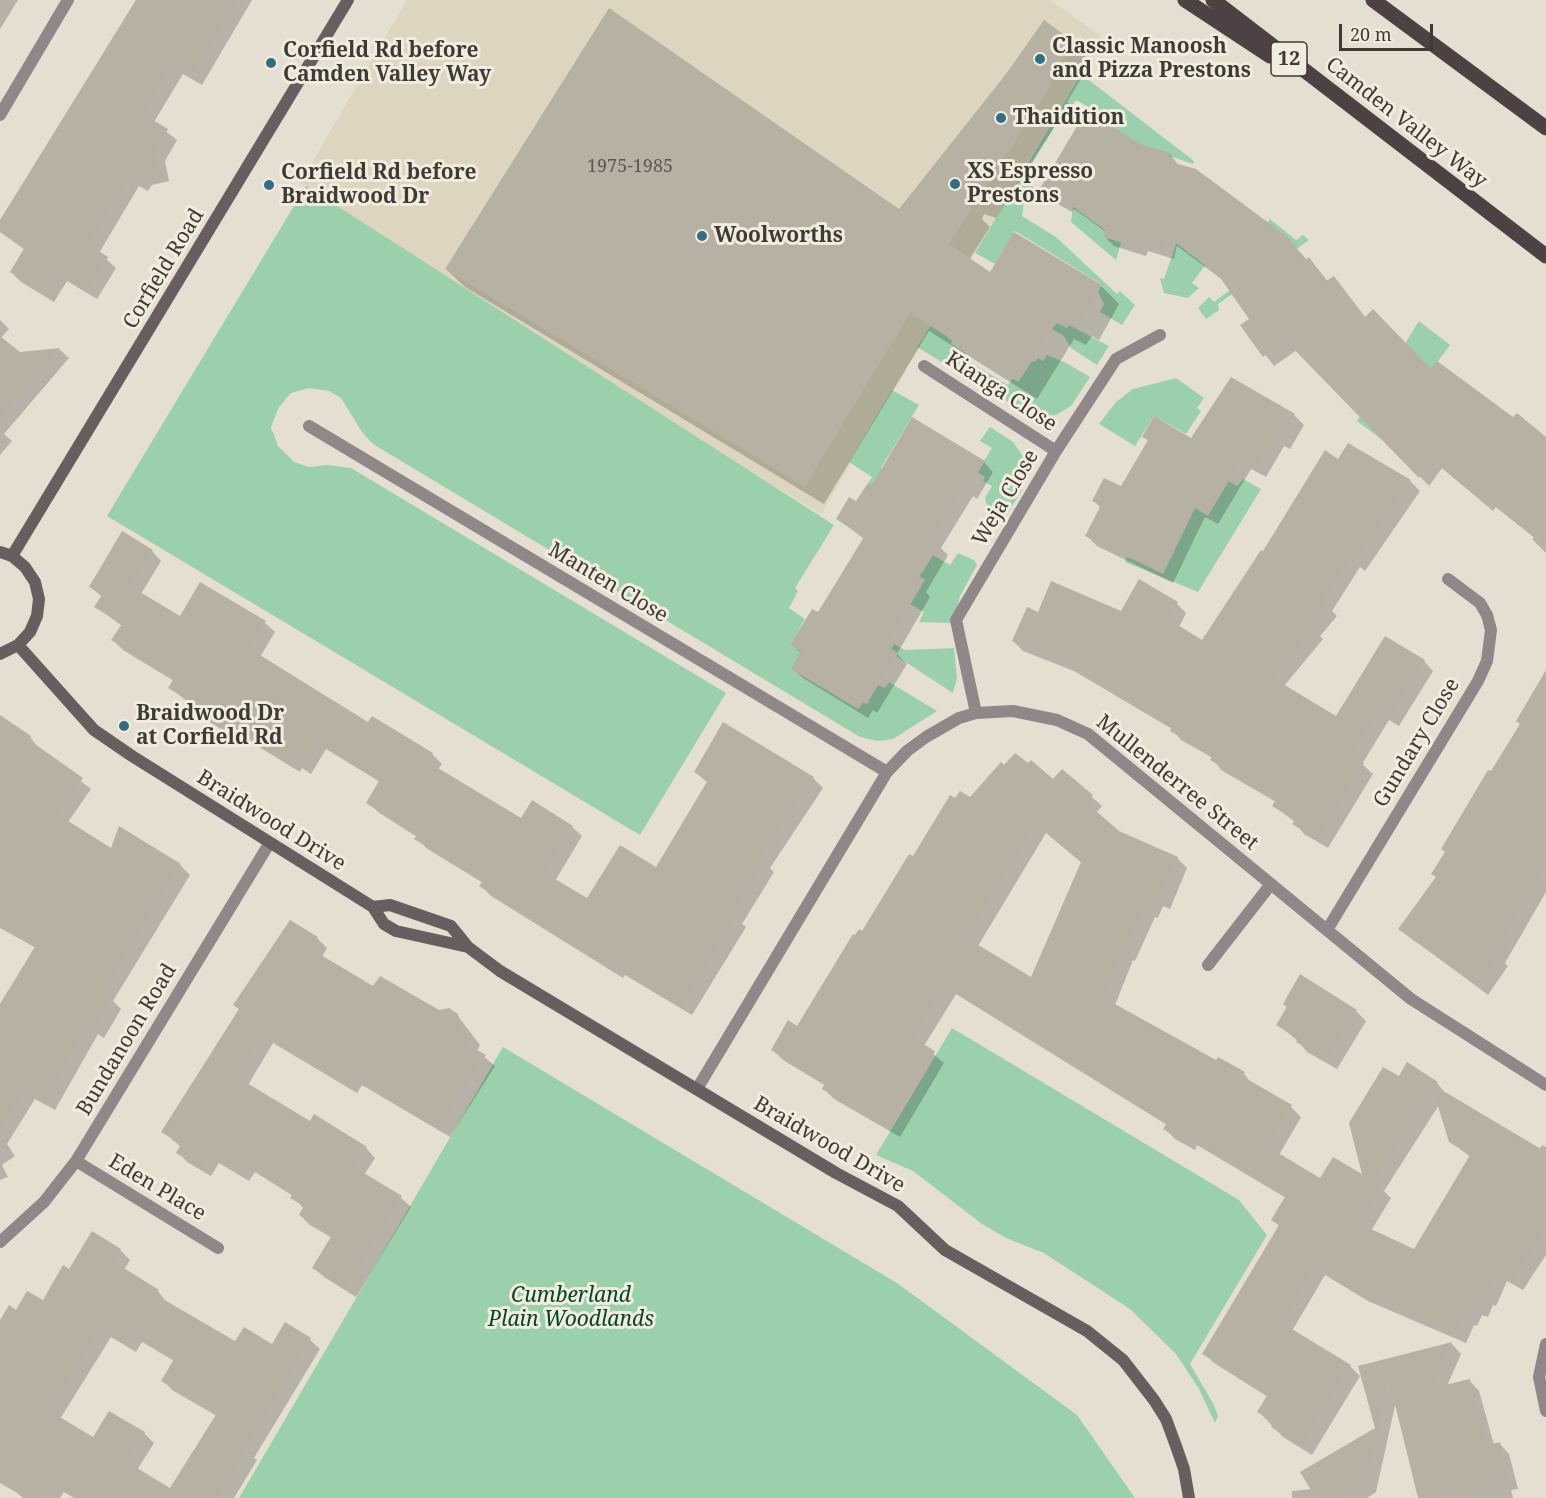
<!DOCTYPE html>
<style>
body{margin:0}
#map{position:relative;width:1546px;height:1498px;overflow:hidden;background:#e5dfd1;font-family:"Noto Serif",serif}
canvas{display:block}
.scale{position:absolute;left:1339px;top:24px;width:94px;height:27px;box-sizing:border-box;border:3px solid #3d3b35;border-top:0;padding-left:8px;font-size:18px;line-height:21px;white-space:nowrap;color:#3d3b35;-webkit-text-stroke:4px #f2ecde;paint-order:stroke}
</style>
<div id="map">
<canvas width="1546" height="1498"></canvas>
<div class="scale">20 m</div>
</div>
<script>
const ctx = document.querySelector('canvas').getContext('2d');
ctx.lineJoin = 'round';
function fill(path, color) { ctx.fillStyle = color; ctx.fill(path, 'evenodd'); }
const toPath = rows => new Path2D(rows.map(r => 'M' + r).join(''));
function stroke(path, color, width, dash) { ctx.strokeStyle = color; ctx.lineWidth = width; ctx.lineCap = dash ? 'butt' : 'round'; ctx.setLineDash(dash || []); ctx.stroke(path); }
function label(font, color, halo, rows, align = 'center') {
  ctx.font = font + ' "Noto Serif",serif'; ctx.lineWidth = 6; ctx.setLineDash([]); ctx.textBaseline = 'middle'; ctx.strokeStyle = halo; ctx.fillStyle = color; for (const [text, x, y, turn = 0] of rows) {
    ctx.save(); ctx.translate(x, y); ctx.rotate((+turn || 0) * Math.PI / 180); ctx.textAlign = isNaN(turn) ? turn : align; if (halo) ctx.strokeText(text, 0, 0); ctx.fillText(text, 0, 0); ctx.restore();
  }
}
const built = toPath([
 [407,0,1050,0,1102,37,821,514,732,460,300,183]
]);
const green = toPath([
 [1081,74,1194,161,1193,164,1169,156,1170,153,1130,141,1104,237,1121,242,1116,260,1071,222,1073,206,1075,207,1100,114,1076,100,1062,123,1058,121,1025,175,1023,181,1038,190,1036,193,1040,195,1034,201,1024,202,1022,216,1056,237,1117,294,1120,291,1135,305,1122,325,1100,312,1104,304,1098,292,1101,284,1015,231,997,260,999,266,975,253],
 [306,186,834,525,795,588,798,591,789,608,805,619,790,645,802,651,858,709,863,702,867,704,878,685,885,688,889,682,937,711,893,739,877,741,860,737,373,444,362,432,341,398,329,391,309,388,291,393,279,407,271,427,278,446,294,462,309,467,327,465,351,468,726,693,640,835,107,516],
 [1270,219,1296,240,1303,235,1309,240,1218,304,1219,310,1206,319,1198,308,1209,297,1214,302,1246,278,1253,244],
 [1177,241,1188,250,1187,252,1206,264,1192,283,1199,288,1188,298,1164,293,1160,278,1164,279],
 [958,283,981,284,948,338,952,341,951,344,966,353,963,358,1008,385,1013,378,1018,382,1032,361,1035,362,1038,358,1043,361,1047,355,1064,362,1090,377,1071,406,1056,415,1037,417,1025,412,917,347],
 [1419,321,1450,345,1412,396,1404,456,1357,421],
 [1057,323,1069,325,1109,346,1097,365,1071,348,1064,336,1052,329],
 [1176,378,1204,398,1197,408,1201,411,1186,434,1154,416,1135,446,1099,424,1116,402,1133,389],
 [892,390,919,405,881,468,905,485,890,497,868,483,872,477,849,462],
 [990,427,1013,442,1023,456,1025,477,1021,492,1006,516,987,505,985,498,992,486,983,481,985,477,977,472,992,448,980,441],
 [1243,479,1261,489,1198,592,1125,562,1127,557,1132,559,1137,548,1168,563,1189,520,1186,503,1208,515,1228,481,1237,486],
 [958,553,974,560,977,565,960,596,954,623,919,622,924,612,910,604,925,580,911,571,913,567,922,573,933,555,950,565],
 [894,644,905,650,954,648,957,678,953,693,896,656,897,653,891,649],
 [952,1028,1239,1200,1267,1235,1190,1364,1214,1405,1218,1416,1215,1423,1199,1389,1176,1354,1130,1309,1044,1253,1006,1238,982,1224,913,1171,876,1155],
 [503,1047,897,1283,1077,1415,1135,1498,239,1498]
]);
const shadow = toPath([
 [0,0,18,0,0,29],
 [136,0,252,0,202,85,183,74,154,122,177,140,165,161,169,181,152,185,148,191,139,186,99,253,116,268,97,299,67,281,54,302,21,282,11,272,25,250,0,232,0,223],
 [1073,43,1091,62,1067,102,1069,104,996,218,984,214,982,219,990,227,969,260,990,274,1101,286,1119,304,1099,340,1092,336,1086,345,1074,339,1037,399,929,331,824,504,465,287,446,269,900,212],
 [1140,145,1170,154,1179,166,1288,239,1307,260,1309,259,1318,269,1328,282,1334,278,1343,288,1366,318,1432,371,1546,439,1546,553,1532,539,1534,537,1496,507,1493,511,1442,468,1429,486,1297,350,1274,366,1242,325,1251,319,1224,281,1177,246,1174,259,1148,251,1146,256,1114,246,1105,237,1106,232,1074,209,1072,212,1051,200,1041,190],
 [0,320,9,329,1,338,19,354,59,349,69,358,4,434,12,441,0,455],
 [1294,415,1304,425,1290,449,1284,446,1266,477,1251,469,1218,524,1205,517,1173,583,1097,546,1087,536,1101,508,1094,501,1121,488,1149,442,1144,436,1192,440],
 [1339,461,1410,481,1420,491,1365,571,1360,567,1332,611,1337,616,1320,636,1323,639,1284,686,1336,718,1424,661,1433,671,1399,726,1389,720,1362,764,1373,774,1328,848,1304,834,1295,822,1274,806,1276,802,1221,770,1213,758,1181,740,1172,729,1074,671,1023,651,1013,641,1039,614,1121,613,1177,604,1186,613,1179,627,1203,642,1263,554],
 [984,462,993,472,977,499,973,496,941,548,948,555,926,592,930,597,897,654,907,664,877,713,873,710,868,718,803,678,793,669,802,654,792,644,818,614,864,539,838,519,872,487],
 [152,551,161,561,141,594,180,618,201,584,265,623,275,632,260,657,368,724,432,754,442,764,438,770,522,820,572,827,582,836,555,881,587,900,656,869,708,783,695,772,813,778,823,788,770,868,774,872,742,924,746,927,692,1015,625,975,623,978,491,896,481,886,483,883,426,848,417,837,378,812,368,802,380,782,326,749,311,774,302,768,300,772,231,730,229,734,200,716,192,705,170,688,174,681,123,650,113,640,122,626,96,607,102,597,90,586],
 [1546,703,1546,892,1505,963,1508,966,1488,995,1400,929,1438,878,1491,773],
 [0,717,30,737,39,749,91,789,68,822,111,851,180,865,190,875,113,1001,121,1009,104,1038,98,1034,55,1110,35,1099,7,1144,15,1156,2,1165,8,1177,0,1180,0,1006,36,948,0,928],
 [1062,771,1102,806,1096,813,1118,832,1177,858,1187,868,1170,909,1163,906,1158,918,1155,917,1135,961,1133,960,1115,1005,1217,1062,1244,1074,1253,1085,1291,1107,1301,1117,1279,1155,1321,1180,1364,1178,1399,1078,1437,1083,1446,1094,1539,1150,1542,1145,1546,1147,1546,1255,1523,1290,1507,1281,1496,1306,1493,1305,1488,1317,1482,1315,1477,1326,1474,1325,1466,1343,1368,1301,1325,1275,1292,1331,1350,1366,1360,1376,1312,1455,1283,1437,1259,1412,1268,1397,1214,1363,1204,1353,1280,1227,1273,1220,1286,1198,1197,1145,1195,1150,1175,1139,1165,1129,1167,1125,956,994,924,1046,944,1063,900,1137,834,1099,824,1089,826,1086,783,1060,773,1050,798,1028,955,800,1053,781],
 [1046,833,1082,863,1032,979,978,946],
 [1439,1105,1451,1141,1470,1157,1415,1251,1371,1231,1391,1198,1384,1191],
 [290,922,318,939,327,948,322,957,374,988,438,1012,457,1015,480,1045,477,1051,495,1066,450,1137,362,1085,357,1093,273,1043,248,1085,311,1123,366,1148,375,1158,364,1175,401,1198,411,1207,356,1297,324,1277,314,1268,332,1238,310,1225,300,1215,304,1209,293,1196,255,1172,249,1181,219,1163,211,1176,187,1162,178,1152,181,1147,163,1132,240,1010,235,1005],
 [1301,976,1356,1011,1366,1021,1337,1069,1307,1052,1298,1041,1278,1025],
 [93,1233,121,1251,130,1260,124,1270,158,1291,167,1303,236,1343,272,1346,310,1340,320,1349,254,1458,257,1460,234,1498,74,1498,64,1492,60,1498,23,1498,0,1477,0,1322,17,1312,43,1302,69,1271],
 [111,1337,136,1352,142,1342,174,1361,163,1380,172,1390,217,1416,170,1490,137,1470,154,1443,144,1433,94,1439,60,1419],
 [1452,1344,1461,1354,1447,1386,1470,1381,1479,1391,1494,1445,1500,1444,1509,1454,1518,1489,1511,1490,1513,1498,1420,1498,1396,1401,1376,1492,1367,1498,1292,1498,1292,1491,1312,1489,1376,1429,1360,1367]
]);
const building = toPath([
 [136,0,239,0,192,77,173,65,143,114,168,129,156,150,160,172,142,176,138,183,129,178,89,245,108,257,87,291,57,272,44,294,10,272,25,247,0,232,0,220],
 [609,8,899,209,1006,74,1044,20,1074,42,1049,83,1052,84,977,200,966,197,963,202,972,208,949,244,990,272,1014,232,1102,285,1080,323,1073,319,1067,328,1055,322,1018,382,910,313,805,487,445,269],
 [1086,111,1141,144,1171,153,1167,161,1196,169,1289,238,1305,260,1309,257,1326,281,1334,276,1364,318,1373,309,1431,369,1437,361,1513,417,1517,413,1546,437,1546,547,1486,499,1483,502,1431,459,1419,478,1286,341,1263,357,1240,325,1249,319,1219,276,1168,237,1164,250,1138,243,1137,247,1103,237,1105,230,1064,200,1062,204,1039,190],
 [0,336,20,352,60,348,0,418],
 [1231,377,1295,414,1280,440,1274,437,1256,469,1241,460,1208,516,1195,508,1163,574,1085,536,1101,505,1092,501,1104,478,1121,486,1148,440,1142,437,1154,416,1191,438],
 [912,417,985,461,967,490,963,488,932,539,939,544,916,582,921,586,886,646,898,653,866,704,863,702,858,709,791,669,801,651,790,645,812,609,818,612,864,537,836,519,849,497,856,501,868,483,872,485],
 [1348,443,1411,480,1355,562,1350,559,1323,601,1328,605,1311,625,1315,628,1273,678,1336,716,1385,636,1425,660,1389,718,1379,712,1351,756,1364,763,1318,840,1292,824,1295,820,1272,806,1276,800,1210,760,1212,756,1170,731,1172,727,1063,661,1012,641,1027,607,1038,612,1051,581,1121,611,1139,579,1178,602,1168,619,1202,640,1261,550,1263,551,1325,450,1338,459],
 [122,531,153,550,130,586,180,616,200,582,266,621,250,649,368,722,372,716,433,753,428,762,521,818,532,800,573,826,545,873,587,898,620,845,656,867,708,780,694,772,723,722,814,777,760,858,765,861,733,914,737,916,682,1007,615,966,613,969,479,886,483,881,414,839,417,835,366,803,380,779,316,741,301,765,292,759,289,763,221,721,219,725,189,707,192,702,168,688,174,678,111,640,122,624,94,607,102,595,89,587],
 [1546,670,1546,865,1496,953,1500,956,1477,986,1398,929,1436,877,1431,874,1445,852,1441,849,1488,770,1491,771,1520,724,1516,721],
 [0,715,31,736,29,740,83,778,57,814,111,848,119,826,181,864,103,993,112,999,94,1029,88,1026,45,1102,25,1090,0,1131,0,1004,36,945,0,925],
 [1015,753,1028,763,1031,760,1053,779,1062,769,1093,795,1087,803,1119,831,1178,857,1159,900,1153,897,1148,909,1145,908,1125,952,1123,951,1104,998,1216,1060,1218,1057,1245,1072,1242,1076,1292,1105,1268,1147,1320,1178,1333,1157,1362,1174,1349,1123,1383,1067,1399,1076,1407,1062,1438,1082,1435,1086,1546,1152,1546,1230,1512,1281,1497,1272,1486,1297,1483,1296,1477,1309,1472,1306,1467,1317,1463,1316,1456,1334,1356,1291,1315,1266,1282,1323,1351,1365,1301,1446,1271,1427,1274,1422,1257,1412,1268,1394,1202,1354,1279,1225,1271,1220,1286,1195,1187,1136,1184,1141,1163,1129,1167,1123,945,985,913,1038,935,1051,890,1128,822,1089,825,1083,771,1050,788,1020,797,1026,853,934,855,935,859,929,862,931,909,854,913,856,950,795,955,798,960,791,970,797,1001,762,1004,765],
 [1036,824,1081,862,1031,977,967,938],
 [1433,1090,1449,1142,1470,1155,1414,1249,1360,1224,1382,1187,1374,1182],
 [290,920,318,937,311,949,373,986,380,976,439,1010,449,1008,458,1014,462,1029,471,1034,466,1044,486,1055,439,1128,352,1076,347,1085,263,1034,237,1077,310,1121,314,1114,367,1147,354,1167,402,1196,346,1289,312,1268,332,1235,299,1215,304,1206,290,1198,293,1194,244,1163,239,1173,209,1155,201,1168,176,1153,181,1144,161,1132,239,1009,233,1005],
 [1300,974,1357,1010,1327,1060,1296,1042,1298,1038,1276,1025,1287,1007,1283,1004],
 [92,1231,121,1249,114,1262,159,1290,156,1295,235,1341,244,1327,272,1344,285,1322,311,1338,218,1498,78,1498,53,1483,44,1498,26,1498,0,1483,0,1320,9,1305,16,1310,27,1291,43,1300,63,1265,69,1269],
 [101,1328,126,1343,132,1334,174,1359,161,1381,217,1413,170,1488,127,1462,145,1432,109,1411,93,1437,50,1411],
 [1452,1342,1432,1388,1470,1379,1488,1445,1500,1442,1509,1479,1439,1498,1418,1498,1389,1380,1367,1483,1342,1498,1316,1498,1300,1472,1375,1428,1358,1366]
]);
const street = toPath([
 [0,115,68,0],
 [924,366,1056,451],
 [309,426,887,772],
 [976,713,956,620,1056,451,1116,359,1160,335],
 [1327,930,1478,681,1487,661,1491,630,1487,615,1480,603,1448,579],
 [1208,965,1271,884],
 [697,1089,887,772,907,751,926,737,959,718,976,713,1013,711,1057,720,1088,734,1411,999,1546,1085],
 [76,1161,218,1248],
 [0,1242,44,1202,76,1161,269,844],
 [1546,1344,1539,1377,1546,1411]
]);
const secondary = toPath([
 [0,552,12,556,25,567,35,582,39,599,37,616,30,632,18,645,0,654],
 [12,556,348,0],
 [18,645,94,730,132,756,373,907,384,924,396,931,468,947],
 [373,907,390,905,451,926,468,947,500,971,836,1173,898,1206,945,1250,1087,1331,1123,1360,1154,1400,1166,1419,1176,1446,1184,1469,1189,1498]
]);
const primary = toPath([
 [1185,0,1270,56],
 [1213,0,1546,256],
 [1373,0,1546,128]
]);
const markers = [
 [1040,59,6,"#316d84"],
 [271,63,6,"#316d84"],
 [1001,118,6,"#316d84"],
 [955,184,6,"#316d84"],
 [269,185,6,"#316d84"],
 [702,236,6,"#316d84"],
 [124,726,6,"#316d84"]
];
const numberNames = [
 ["1975-1985",630,167]
];
const shields = [
 [1289,59,36]
];
const shieldNames = [
 ["12",1289,59]
];
const poiNames = [
 ["Classic Manoosh",1052,47],
 ["and Pizza Prestons",1052,71],
 ["Corfield Rd before",283,51],
 ["Camden Valley Way",283,75],
 ["Thaidition",1013,118],
 ["XS Espresso",967,172],
 ["Prestons",967,196],
 ["Corfield Rd before",281,173],
 ["Braidwood Dr",281,197],
 ["Woolworths",714,236],
 ["Braidwood Dr",136,714],
 ["at Corfield Rd",136,738]
];
const streetNames = [
 ["Camden Valley Way",1406,123,38],
 ["Corfield Road",164,269,-59],
 ["Kianga Close",1001,392,33],
 ["Weja Close",1006,498,-59],
 ["Manten Close",608,583,31],
 ["Gundary Close",1417,743,-59],
 ["Mullenderree Street",1177,783,39],
 ["Braidwood Drive",271,821,32],
 ["Bundanoon Road",127,1040,-59],
 ["Braidwood Drive",829,1145,30],
 ["Eden Place",157,1188,31]
];
const parkNames = [
 ["Cumberland",571,1296],
 ["Plain Woodlands",571,1320]
];
fill(built, '#ddd5c0');
fill(green, '#9bd0ad');
fill(shadow, '#0003');
fill(building, '#b7b1a4');
stroke(street, '#8f8788', 12);
stroke(secondary, '#685e5f', 12);
stroke(primary, '#4d4143', 15);
for (const [x, y, r, color] of markers) { const dot = new Path2D(); dot.arc(x, y, r, 0, 2 * Math.PI); ctx.fillStyle = color; ctx.fill(dot); stroke(dot, '#f2ecde', 2); }
label('18px', '#5c5851', null, numberNames);
for (const [x, y, w] of shields) { const box = new Path2D(); box.roundRect(x - w / 2, y - 17, w, 34, 4.5); ctx.fillStyle = '#f2ecde'; ctx.fill(box); stroke(box, '#3d3b35', 1.5); }
label('bold 20px', '#3d3b35', null, shieldNames);
label('bold 21px', '#3d3b35', '#f2ecde', poiNames, 'left');
label('21px', '#3d3b35', '#f2ecde', streetNames);
label('italic 21px', '#024726', '#f2ecde', parkNames);
</script>
